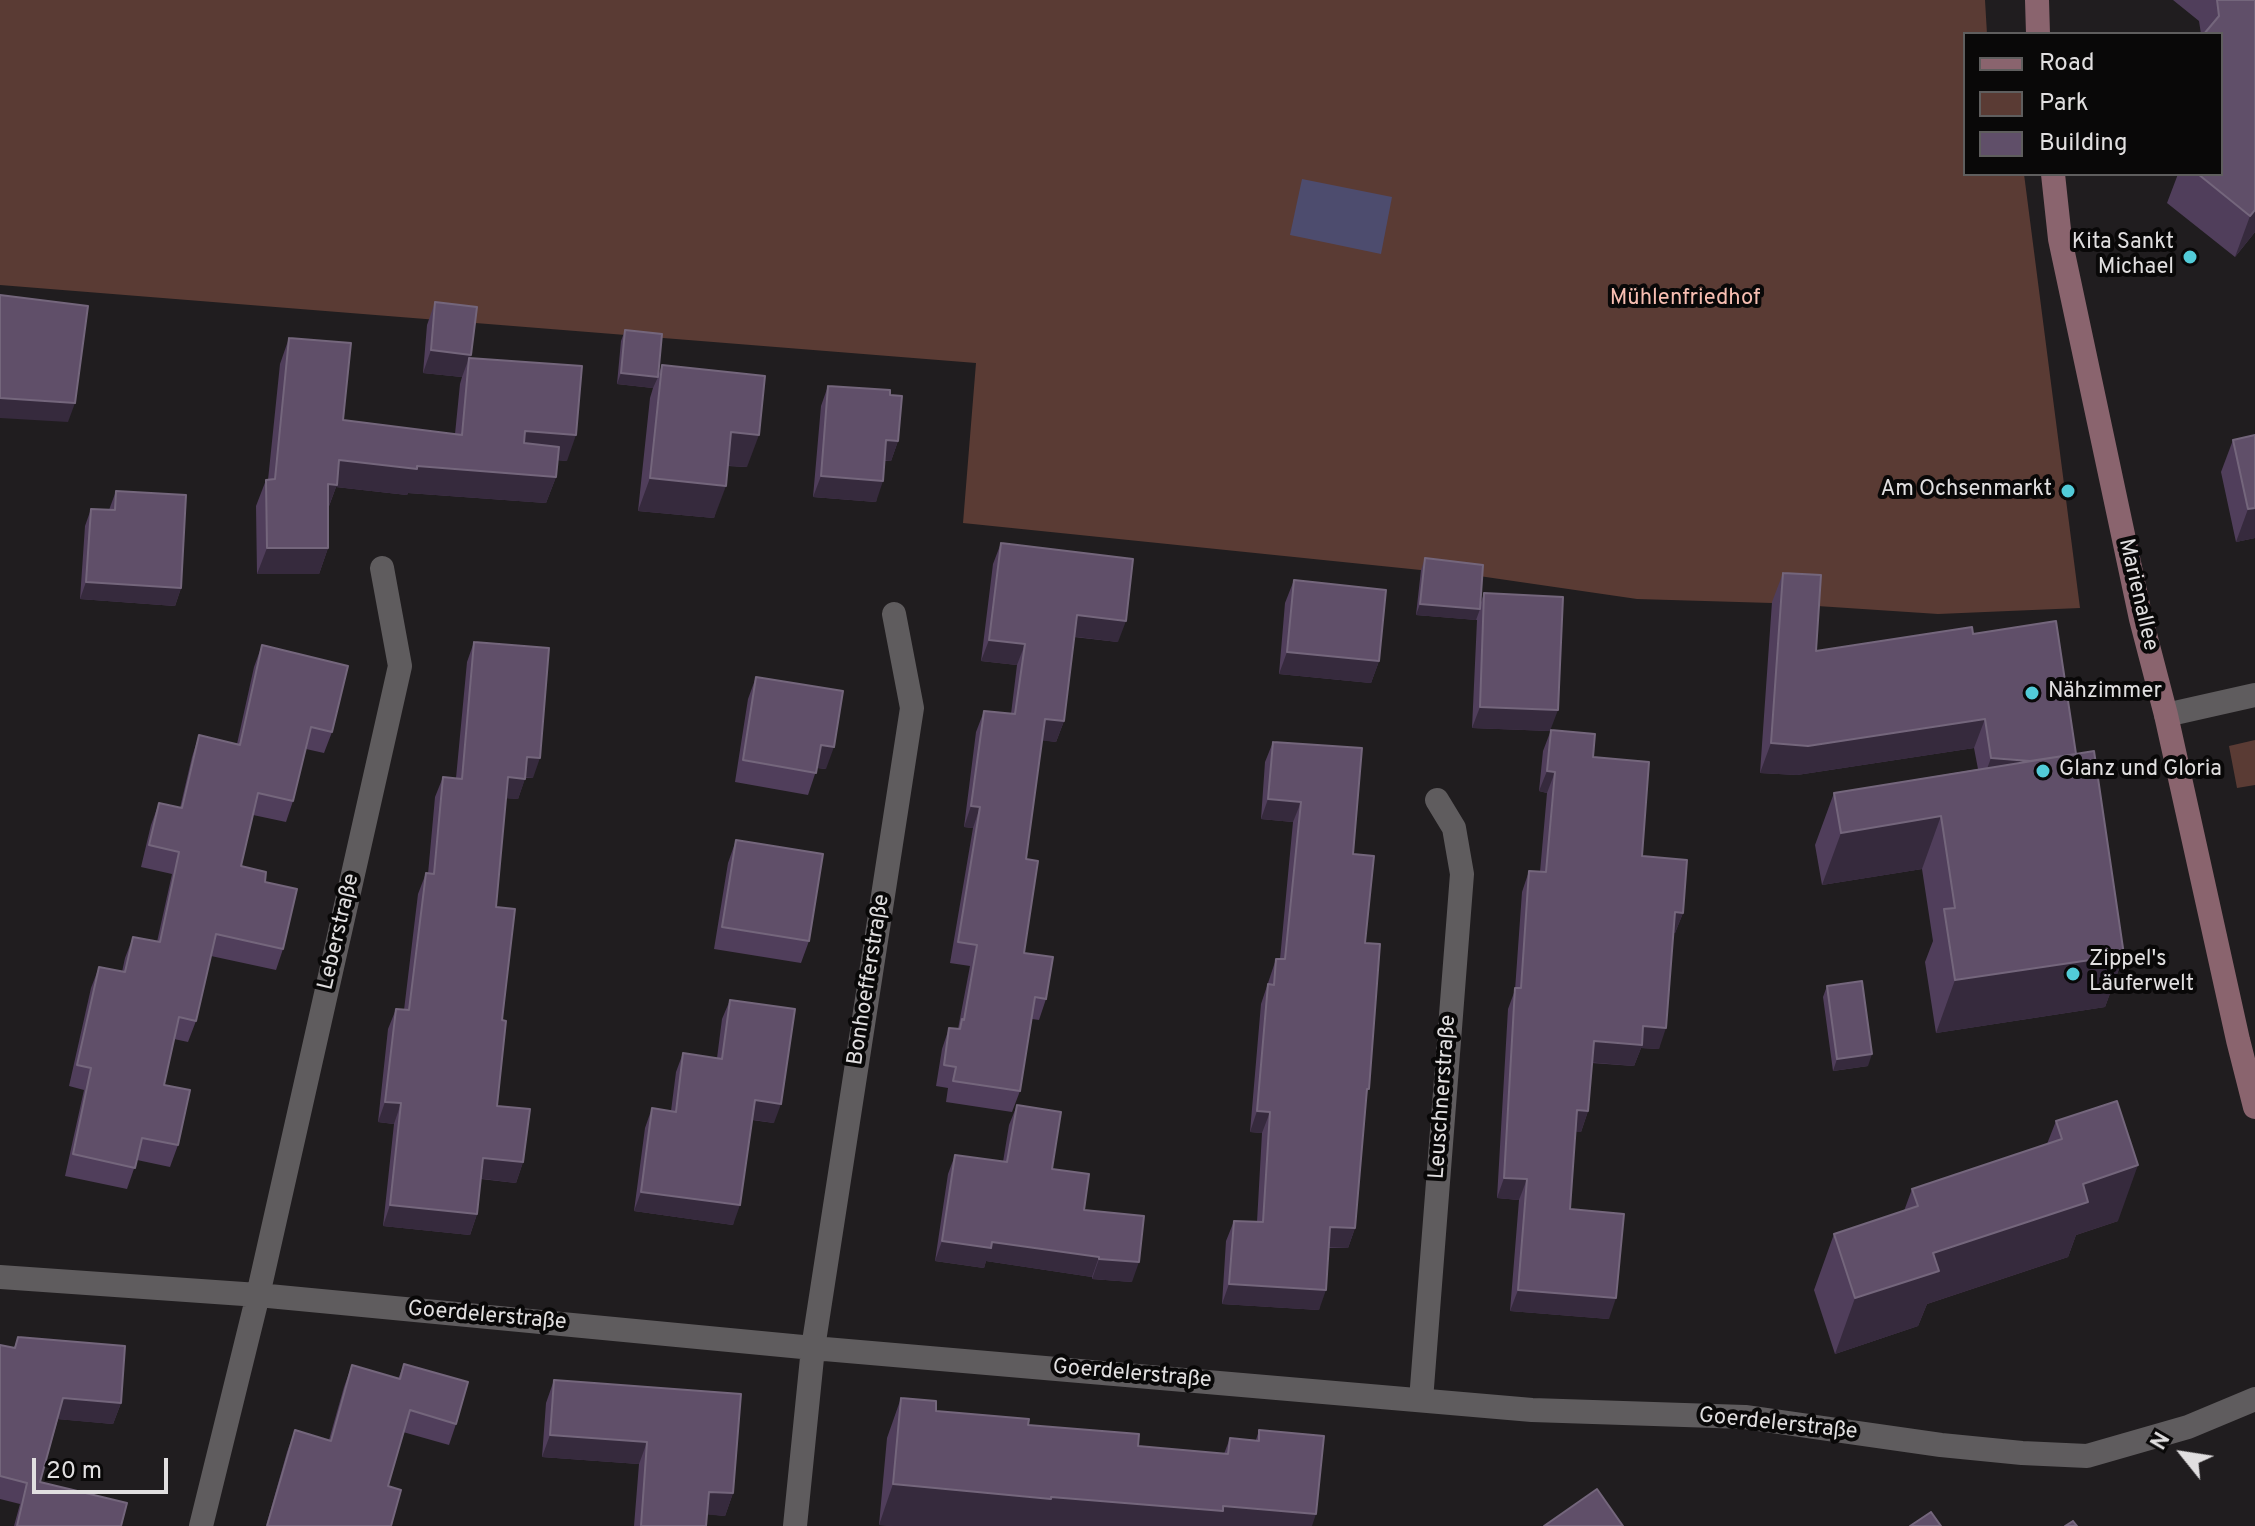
<!DOCTYPE html>
<meta charset="utf-8">
<style>
body{margin:0}
#map{position:relative;width:2255px;height:1526px;overflow:hidden;background:#201d1f;font-family:Overpass,sans-serif}
canvas{display:block}
.legend{position:absolute;left:1963px;top:32px;width:260px;height:144px;box-sizing:border-box;background:#090808;border:2px solid #5f5e5e;margin:0;padding:10px 14px;list-style:none;font-size:24px;color:#e1dfe0}
.legend li{display:flex;align-items:center;gap:16px;height:40px}
.legend b{width:40px;border:2px solid #5f5e5e}
.north{position:absolute;left:2143px;top:1414px;width:80px;height:80px;-webkit-text-stroke:6px #090808;paint-order:stroke;rotate:300deg;font-size:22px;font-weight:700;line-height:32px;text-align:center;color:#e1dfe0}
.north::after{content:'';display:block;margin:auto;width:28px;height:36px;background:#e1dfe0;clip-path:polygon(50% 0,100% 100%,50% 72%,0 100%)}
.scale{position:absolute;left:32px;top:1458px;width:136px;height:36px;box-sizing:border-box;border:4px solid #e1dfe0;border-top:0;padding-left:10px;font-size:24px;line-height:28px;white-space:nowrap;color:#e1dfe0;-webkit-text-stroke:6px #090808;paint-order:stroke}
</style>
<div id="map">
<canvas width="2255" height="1526"></canvas>
<ul class="legend">
<li><b style="height:10px;background:#8a646e"></b>Road</li>
<li><b style="height:22px;background:#5a3b34"></b>Park</li>
<li><b style="height:22px;background:#604f69"></b>Building</li>
</ul>
<div class="north">N</div>
<div class="scale">20 m</div>
</div>
<script>
const ctx = document.querySelector('canvas').getContext('2d');
ctx.lineJoin = 'round';
function fill(path, color) { ctx.fillStyle = color; ctx.fill(path, 'evenodd'); }
const toPath = rows => new Path2D(rows.map(r => 'M' + r).join(''));
function stroke(path, color, width, dash) { ctx.strokeStyle = color; ctx.lineWidth = width; ctx.lineCap = dash ? 'butt' : 'round'; ctx.setLineDash(dash || []); ctx.stroke(path); }
function label(font, color, halo, rows, align = 'center') {
  ctx.font = font + ' Overpass,sans-serif'; ctx.lineWidth = 8; ctx.setLineDash([]); ctx.textBaseline = 'middle'; ctx.strokeStyle = halo; ctx.fillStyle = color; for (const [text, x, y, turn = 0] of rows) {
    ctx.save(); ctx.translate(x, y); ctx.rotate((+turn || 0) * Math.PI / 180); ctx.textAlign = isNaN(turn) ? turn : align; if (halo) ctx.strokeText(text, 0, 0); ctx.fillText(text, 0, 0); ctx.restore();
  }
}
const green = toPath([
 [0,0,1985,0,1987,34,1965,34,1965,174,2024,174,2080,608,1938,614,1772,603,1637,599,1479,576,963,523,976,363,0,285],
 [2255,740,2255,785,2237,788,2229,746]
]);
const water = toPath([
 [1302,179,1392,197,1381,254,1290,235]
]);
const street = toPath([
 [2166,715,2255,695],
 [0,1277,258,1295,813,1348,1532,1410,1745,1417,1941,1445,2022,1453,2087,1456,2188,1427,2255,1399],
 [1421,1400,1462,874,1454,828,1437,800],
 [201,1526,258,1295,400,666,382,568],
 [795,1526,813,1348,912,708,894,614]
]);
const secondary = toPath([
 [2037,0,2038,34],
 [2053,174,2060,239,2141,619,2166,715,2238,1040,2255,1107]
]);
const wall = toPath([
 [2173,0,2255,0,2255,232,2235,257,2167,203,2178,174,2221,174,2221,34,2201,34,2199,21],
 [435,302,470,358,567,461,557,460,556,477,546,503,408,493,407,495,336,487,328,509,328,548,319,574,257,574,256,506,266,480,268,480,280,364,289,338,343,420,455,434,460,384,462,377,423,373,427,325],
 [625,330,658,376,662,365,747,467,728,466,714,518,638,511,650,398,653,388,617,384,621,341],
 [828,386,890,395,898,441,891,461,884,461,876,502,813,497,821,406],
 [2255,435,2255,538,2236,542,2221,472,2233,440],
 [116,491,181,588,175,606,80,599,85,526,91,509,109,510],
 [1001,543,1118,642,1074,637,1064,721,1056,742,1042,740,1026,859,1024,953,1046,999,1039,1020,1032,1019,1020,1091,1012,1112,946,1102,948,1088,936,1086,942,1049,949,1028,958,1029,970,966,950,963,973,828,964,827,976,732,984,711,1011,714,1017,665,981,661,993,564],
 [1425,558,1481,602,1484,593,1550,731,1472,728,1477,620,1416,615,1421,570],
 [1783,573,1816,651,1973,634,2076,754,2124,955,2105,1007,1936,1033,1925,962,1933,941,1922,869,1822,885,1815,845,1834,793,1978,769,1974,748,1797,775,1760,773,1772,602],
 [1294,580,1379,661,1371,683,1279,674,1285,603],
 [474,642,533,778,525,778,518,799,506,798,496,907,502,1020,497,1106,523,1162,516,1183,481,1179,477,1214,470,1235,383,1226,394,1124,378,1122,388,1029,396,1009,404,1010,418,894,426,873,428,874,435,797,443,777,456,778,467,662],
 [262,645,332,732,324,753,306,749,293,801,286,822,253,815,241,866,265,882,283,949,276,970,211,956,196,1021,188,1042,174,1039,164,1085,178,1145,170,1167,137,1160,127,1189,65,1176,84,1090,69,1086,91,988,99,967,122,972,125,958,133,937,157,942,172,874,141,867,151,825,159,803,180,808,192,757,199,735,237,744,254,667],
 [756,677,826,769,817,768,808,795,735,782,748,699],
 [1551,730,1593,757,1642,856,1683,913,1675,933,1673,933,1659,1049,1641,1048,1634,1066,1592,1063,1588,1111,1581,1132,1575,1131,1570,1209,1609,1319,1510,1311,1519,1200,1497,1198,1508,1009,1515,990,1522,892,1529,871,1540,872,1547,793,1539,791,1543,751],
 [1273,742,1353,854,1365,943,1366,1099,1355,1228,1348,1248,1329,1248,1319,1310,1222,1304,1226,1241,1234,1221,1257,1222,1262,1133,1250,1132,1261,1004,1276,959,1280,959,1293,822,1261,819,1265,762],
 [736,840,809,941,801,963,714,949,728,863],
 [1827,986,1868,1066,1833,1071,1823,997],
 [730,1000,774,1123,752,1120,733,1225,634,1211,645,1128,652,1108,671,1111,676,1072,683,1053,717,1058,722,1019],
 [1017,1105,1052,1169,1084,1210,1132,1282,1092,1279,1092,1277,986,1261,984,1268,935,1261,948,1174,955,1155,1003,1162,1009,1125],
 [2056,1121,2118,1221,2076,1235,2068,1257,1927,1304,1918,1326,1835,1354,1814,1290,1834,1234,1904,1211,1912,1189,2047,1144],
 [18,1337,121,1403,113,1424,58,1419,40,1482,121,1526,14,1526,20,1504,0,1499,0,1345,14,1348],
 [404,1364,456,1424,449,1445,403,1432,388,1486,391,1526,266,1526,287,1452,295,1430,329,1440,344,1387,352,1365,398,1379],
 [554,1380,733,1493,725,1516,707,1514,706,1526,634,1526,639,1464,542,1457,546,1403],
 [901,1398,936,1411,1028,1425,1138,1446,1224,1454,1230,1438,1256,1440,1259,1430,1312,1526,894,1526,879,1525,887,1438]
]);
const shadedWall = toPath([
 [2255,210,2255,232,2235,257,2250,216],
 [431,350,471,355,469,363,469,358,462,377,423,373],
 [621,373,658,377,653,388,617,384],
 [0,398,75,403,68,422,0,418],
 [525,431,576,435,567,461,516,457],
 [731,432,759,435,747,467,719,465],
 [886,440,898,441,891,461,878,460],
 [339,460,556,477,546,503,408,493,407,495,336,487,327,511,328,484],
 [821,476,883,481,876,502,813,497],
 [650,478,726,486,714,518,638,511],
 [2255,508,2255,538,2236,542,2248,509],
 [267,548,328,548,319,574,257,574],
 [86,582,181,588,175,606,80,599],
 [1420,604,1480,609,1476,620,1416,615],
 [1077,615,1126,621,1118,642,1069,636],
 [989,640,1025,644,1017,665,981,661],
 [1287,652,1379,661,1371,683,1279,674],
 [1480,707,1558,710,1550,731,1472,728],
 [1045,719,1064,721,1056,742,1037,740],
 [1985,719,1974,748,1797,775,1760,773,1771,743],
 [821,745,834,747,826,769,813,767],
 [527,757,540,758,533,778,520,777],
 [1991,758,2077,764,1980,788],
 [1547,771,1555,772,1547,793,1539,791],
 [508,777,525,779,518,799,501,798],
 [1268,799,1301,802,1293,822,1261,819],
 [971,806,980,807,973,828,964,827],
 [1941,816,1922,869,1822,885,1841,833],
 [1675,912,1683,913,1675,933,1667,933],
 [2124,955,2105,1007,1936,1033,1955,980],
 [1643,1026,1666,1028,1659,1049,1641,1048,1634,1066,1587,1062,1594,1041],
 [1872,1054,1868,1066,1833,1071,1837,1059],
 [755,1100,781,1104,774,1123,748,1119],
 [385,1102,401,1103,394,1124,378,1122],
 [1577,1110,1588,1111,1581,1132,1569,1131],
 [1257,1111,1270,1112,1262,1133,1250,1132],
 [483,1158,523,1162,516,1183,476,1178],
 [2138,1165,2118,1221,2076,1235,2068,1257,1927,1304,1918,1326,1835,1354,1855,1298,1933,1253,2083,1184],
 [1504,1178,1527,1179,1519,1200,1497,1198],
 [641,1192,740,1205,733,1225,634,1211],
 [390,1205,477,1214,470,1235,383,1226],
 [1330,1227,1355,1228,1348,1248,1323,1247],
 [942,1241,992,1242,1099,1257,1092,1277,986,1261,984,1268,935,1261],
 [1099,1259,1139,1262,1132,1282,1092,1279],
 [1229,1284,1326,1290,1319,1310,1222,1304],
 [1518,1290,1616,1298,1609,1319,1510,1311],
 [63,1398,121,1403,113,1424,56,1419],
 [550,1435,647,1442,639,1464,542,1457],
 [893,1484,1051,1497,1223,1506,1316,1514,1312,1526,894,1526,879,1525],
 [709,1492,733,1493,725,1516,701,1514]
]);
const building = toPath([
 [2217,0,2255,0,2255,210,2250,216,2198,174,2221,174,2221,34,2204,34,2219,16,2217,0],
 [0,295,88,306,75,403,0,398,0,295],
 [435,302,477,307,471,355,431,350,435,302],
 [625,330,662,334,658,377,621,373,625,330],
 [289,338,351,343,343,420,462,435,469,358,582,366,576,435,525,431,524,443,559,447,556,477,417,466,417,469,339,460,337,485,328,484,328,548,267,548,266,480,275,479,289,338],
 [662,365,765,376,759,435,731,432,726,486,650,478,662,365],
 [828,386,890,390,890,395,902,396,898,441,886,440,883,481,821,476,828,386],
 [2255,435,2255,508,2248,509,2233,440,2255,435],
 [116,491,186,495,181,588,86,582,91,509,115,510,116,491],
 [1001,543,1133,559,1126,621,1077,615,1064,721,1045,719,1026,859,1038,861,1024,953,1053,957,1046,999,1035,997,1020,1091,953,1081,956,1067,944,1065,949,1028,960,1029,962,1019,964,1020,977,945,958,942,980,807,971,806,984,711,1015,714,1025,644,989,640,1001,543],
 [1425,558,1483,565,1480,609,1420,604,1425,558],
 [1783,573,1821,575,1816,651,1972,627,1973,634,2056,621,2076,754,2030,761,1991,758,1985,719,1808,746,1771,743,1783,573],
 [1294,580,1386,590,1379,661,1287,652,1294,580],
 [1484,593,1563,597,1558,710,1480,707,1484,593],
 [474,642,549,648,540,758,527,757,525,779,508,777,496,907,515,909,502,1020,506,1021,497,1106,530,1109,523,1162,483,1158,477,1214,390,1205,401,1103,385,1102,396,1009,409,1010,426,873,434,874,443,777,462,779,474,642],
 [262,645,348,666,332,732,311,727,293,801,258,793,241,866,266,872,265,882,297,889,283,949,216,934,196,1021,179,1017,164,1085,190,1090,178,1145,142,1138,135,1168,73,1154,91,1068,77,1065,99,967,125,972,133,937,160,942,179,852,149,845,159,803,182,808,199,735,240,745,262,645],
 [756,677,843,691,834,747,821,745,816,773,743,760,756,677],
 [1551,730,1595,734,1593,757,1649,762,1642,856,1687,860,1683,913,1675,912,1666,1028,1643,1026,1642,1045,1594,1041,1588,1111,1577,1110,1570,1209,1624,1214,1616,1298,1518,1290,1527,1179,1504,1178,1515,988,1521,988,1529,871,1546,872,1555,772,1547,771,1551,730],
 [1273,742,1362,748,1353,854,1374,856,1365,943,1380,944,1369,1089,1367,1089,1355,1228,1330,1227,1326,1290,1229,1284,1234,1221,1263,1222,1270,1112,1257,1111,1268,984,1274,985,1276,959,1285,959,1301,802,1268,799,1273,742],
 [2094,751,2124,955,1955,980,1944,909,1955,908,1941,816,1841,833,1834,793,2094,751],
 [736,840,823,854,809,941,722,927,736,840],
 [1862,981,1872,1054,1837,1059,1827,986,1862,981],
 [730,1000,795,1009,781,1104,755,1100,740,1205,641,1192,652,1108,676,1112,683,1053,722,1059,730,1000],
 [2117,1101,2138,1165,2083,1184,2088,1202,1933,1253,1939,1271,1855,1298,1834,1234,1918,1206,1912,1189,2062,1139,2056,1121,2117,1101],
 [1017,1105,1061,1112,1052,1169,1089,1174,1084,1210,1144,1216,1139,1262,1099,1259,1099,1257,992,1242,991,1248,942,1241,955,1155,1007,1162,1017,1105],
 [18,1337,125,1346,121,1403,63,1398,40,1482,127,1503,121,1526,17,1526,27,1483,0,1476,0,1345,15,1348,18,1337],
 [404,1364,468,1382,456,1424,410,1410,388,1486,401,1490,391,1526,267,1526,295,1430,331,1441,352,1365,400,1379,404,1364],
 [554,1380,741,1394,733,1493,709,1492,706,1526,641,1526,647,1442,550,1435,554,1380],
 [901,1398,936,1401,936,1411,1029,1419,1028,1425,1139,1434,1138,1446,1228,1454,1230,1438,1259,1441,1259,1430,1324,1436,1316,1514,1223,1506,1223,1511,1051,1497,1051,1499,893,1484,901,1398],
 [1597,1489,1623,1526,1544,1526,1597,1489],
 [1931,1512,1941,1526,1910,1526,1931,1512],
 [2073,1521,2077,1526,2065,1526,2073,1521]
]);
const markers = [
 [2190,257,8,"#52cbd8"],
 [2068,491,8,"#52cbd8"],
 [2032,693,8,"#52cbd8"],
 [2043,771,8,"#52cbd8"],
 [2073,974,8,"#52cbd8"]
];
const poiNames = [
 ["Kita Sankt",2174,244,"right"],
 ["Michael",2174,269,"right"],
 ["Am Ochsenmarkt",2052,491,"right"],
 ["Nähzimmer",2048,693],
 ["Glanz und Gloria",2059,771],
 ["Zippel's",2089,961],
 ["Läuferwelt",2089,986]
];
const parkNames = [
 ["Mühlenfriedhof",1685,300]
];
const streetNames = [
 ["Marienallee",2137,595,77],
 ["Leberstraße",340,932,-77],
 ["Bonhoefferstraße",870,980,-81],
 ["Leuschnerstraße",1444,1097,-86],
 ["Goerdelerstraße",487,1317,5],
 ["Goerdelerstraße",1132,1375,5],
 ["Goerdelerstraße",1778,1425,6]
];
fill(green, '#5a3b34');
fill(water, '#4d4c6e');
stroke(street, '#5f5c5e', 24);
stroke(secondary, '#8a646e', 24);
fill(wall, '#503e5b');
fill(shadedWall, '#362a3d');
fill(building, '#604f69');
stroke(building, '#74667c', 2);
for (const [x, y, r, color] of markers) { const dot = new Path2D(); dot.arc(x, y, r, 0, 2 * Math.PI); ctx.fillStyle = color; ctx.fill(dot); stroke(dot, '#090808', 3); }
label('22px', '#e1dfe0', '#090808', poiNames, 'left');
label('22px', '#f7beb2', '#090808', parkNames);
label('22px', '#e1dfe0', '#090808', streetNames);
</script>
